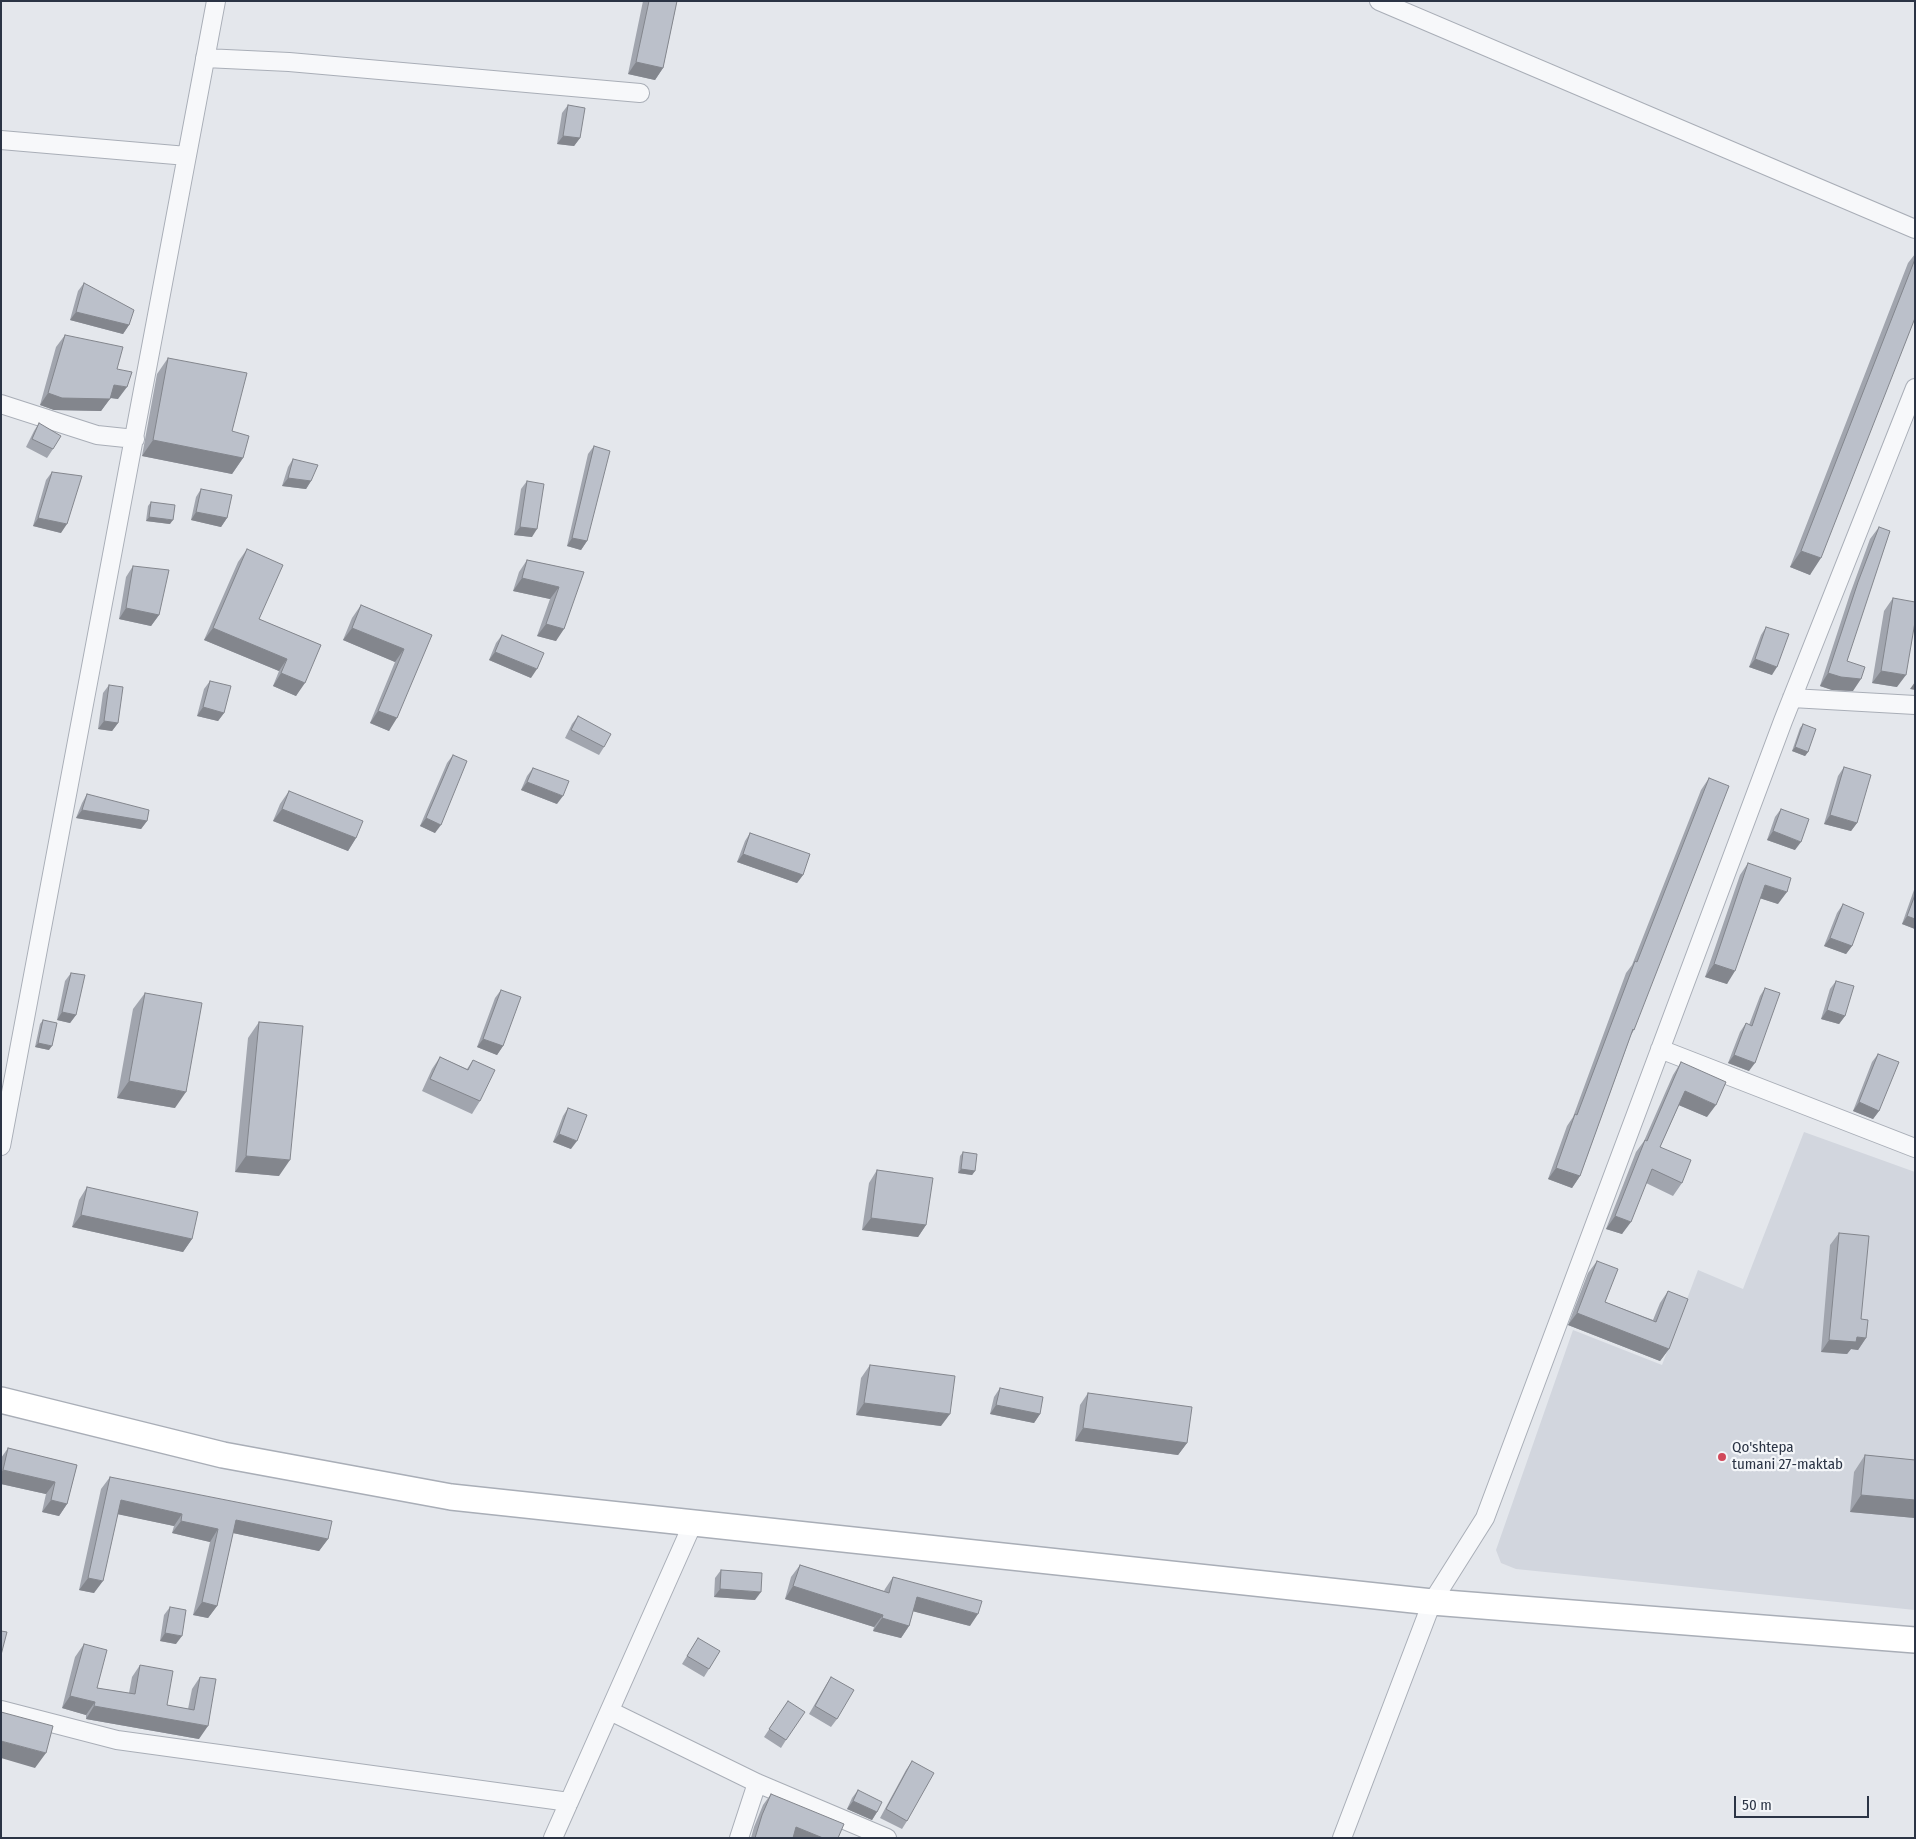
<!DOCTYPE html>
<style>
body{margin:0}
#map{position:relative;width:1916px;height:1839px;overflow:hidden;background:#e4e7ec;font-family:"Fira Sans Condensed",sans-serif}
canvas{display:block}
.frame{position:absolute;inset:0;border:2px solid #2b3445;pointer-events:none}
.scale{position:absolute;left:1734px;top:1796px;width:135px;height:22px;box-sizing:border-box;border:2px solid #2b3445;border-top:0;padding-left:6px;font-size:15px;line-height:18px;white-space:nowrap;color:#2b3445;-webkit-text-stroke:4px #f4f6f9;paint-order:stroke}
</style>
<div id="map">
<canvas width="1916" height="1839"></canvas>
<div class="frame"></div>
<div class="scale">50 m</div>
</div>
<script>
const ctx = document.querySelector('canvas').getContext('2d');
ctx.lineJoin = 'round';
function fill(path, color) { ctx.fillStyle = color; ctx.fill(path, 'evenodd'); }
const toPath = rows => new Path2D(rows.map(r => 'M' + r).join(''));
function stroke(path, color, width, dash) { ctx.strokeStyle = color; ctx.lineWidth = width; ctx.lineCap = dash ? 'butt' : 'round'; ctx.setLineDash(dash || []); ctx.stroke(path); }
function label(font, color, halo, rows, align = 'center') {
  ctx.font = font + ' "Fira Sans Condensed",sans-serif'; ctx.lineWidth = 4.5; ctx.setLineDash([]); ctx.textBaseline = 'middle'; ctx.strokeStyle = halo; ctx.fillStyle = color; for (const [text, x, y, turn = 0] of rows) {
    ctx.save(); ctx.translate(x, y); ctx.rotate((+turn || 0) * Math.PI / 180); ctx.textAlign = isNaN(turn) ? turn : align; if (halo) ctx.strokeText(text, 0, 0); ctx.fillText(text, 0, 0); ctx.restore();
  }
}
const built = toPath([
 [1804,1132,1915,1172,1915,1610,1516,1569,1501,1563,1496,1550,1573,1330,1662,1365,1698,1270,1743,1289]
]);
const street = toPath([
 [1379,1,1915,229],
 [205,58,289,62,640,93],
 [1,140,187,156],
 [1,404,97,435,135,439],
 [1792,698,1915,705],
 [1660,1049,1915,1148],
 [1,1146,216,1],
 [1,1710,117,1740,569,1802],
 [610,1711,757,1783,887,1838],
 [553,1838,693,1523],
 [739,1838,757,1783],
 [1342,1838,1432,1602,1485,1518,1783,721,1915,388]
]);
const secondary = toPath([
 [1,1400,223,1455,451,1497,1432,1602,1915,1640]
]);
const wall = toPath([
 [643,1,677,1,663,68,655,80,628,74],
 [568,105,580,138,574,146,557,144,562,113],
 [1915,254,1915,318,1810,575,1790,567,1908,263],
 [84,283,129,325,123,334,70,320,78,291],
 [65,335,117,369,118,399,110,398,101,411,54,410,40,405,56,347],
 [168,358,232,431,243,458,232,474,142,456,157,374],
 [39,423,53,449,47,458,26,447,34,431],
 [594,446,587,541,581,550,567,546,588,454],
 [293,459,311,481,306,489,282,486,288,467],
 [52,472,61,533,33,526,46,480],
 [527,481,532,537,514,535,521,489],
 [201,489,227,518,221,527,191,520,196,497],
 [151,502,170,524,146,521,148,506],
 [1879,527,1847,661,1853,691,1832,690,1820,686,1850,594,1870,539],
 [247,549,259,619,321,645,296,696,273,686,279,671,204,640,238,562],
 [527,560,584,572,556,641,537,636,550,599,513,591,519,572],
 [133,566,159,615,151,626,119,619,126,577],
 [1893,598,1897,687,1872,683,1884,611],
 [361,605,432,635,389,731,370,723,395,662,343,640,352,618],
 [1766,627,1772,675,1749,667,1761,635],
 [502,635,531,678,489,660,496,643],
 [210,681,224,713,218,721,197,716,204,689],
 [109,685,118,723,112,731,98,729,103,693],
 [578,716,604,747,599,755,565,738,572,724],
 [1803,724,1808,752,1805,756,1792,751,1800,728],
 [453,755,435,833,420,826,447,763],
 [1844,767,1857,823,1851,831,1824,824,1838,776],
 [533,768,557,804,521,790,527,776],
 [1709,778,1634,1030,1631,1035,1580,1176,1572,1188,1548,1179,1567,1126,1573,1117,1626,973,1632,965,1701,790],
 [289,791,356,838,348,851,273,821,280,804],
 [87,794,147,821,141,829,76,818,82,803],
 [1781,809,1795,850,1767,840,1775,817],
 [750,833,803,875,797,883,737,862,745,841],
 [1748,863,1778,904,1760,898,1727,984,1705,977,1740,875],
 [1915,887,1915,929,1902,924],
 [1843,904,1852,946,1846,954,1824,946,1837,913],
 [71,973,76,1015,70,1023,57,1020,65,981],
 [1836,981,1845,1016,1839,1024,1821,1019,1830,989],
 [1765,988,1749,1071,1728,1063,1740,1032,1746,1023,1749,1025,1760,996],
 [501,990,503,1046,497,1055,477,1047,495,998],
 [145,993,175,1108,117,1098,133,1009],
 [43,1020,49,1050,35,1047,40,1024],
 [259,1022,279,1176,235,1172,248,1038],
 [1878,1054,1879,1111,1873,1119,1853,1111,1872,1062],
 [440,1057,467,1069,473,1060,480,1101,472,1114,422,1091,432,1069],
 [1681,1062,1707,1117,1679,1105,1660,1147,1682,1183,1673,1196,1646,1183,1622,1234,1606,1229,1636,1152,1644,1141,1673,1075],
 [568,1108,571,1149,553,1142,563,1116],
 [963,1152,975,1171,972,1175,958,1173,960,1156],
 [877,1170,926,1225,918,1237,862,1230,869,1183],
 [87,1187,192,1239,183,1252,72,1227,79,1200],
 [1839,1233,1866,1338,1858,1350,1851,1349,1847,1354,1821,1352,1830,1245],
 [1597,1261,1605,1302,1653,1320,1660,1303,1668,1291,1669,1349,1660,1361,1568,1325,1588,1273],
 [870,1365,941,1426,856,1415,861,1378],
 [1000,1388,1040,1414,1034,1423,990,1414,994,1397],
 [1088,1393,1187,1443,1178,1455,1075,1441,1080,1405],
 [8,1448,77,1465,67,1504,59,1516,42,1512,46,1494,1,1484,1,1458],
 [1865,1455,1915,1460,1915,1518,1850,1512,1854,1472],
 [110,1477,328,1539,319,1551,233,1533,217,1606,208,1618,193,1615,210,1542,172,1533,174,1526,118,1514,94,1593,79,1590,101,1489],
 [800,1565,884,1591,885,1589,893,1577,970,1626,913,1611,909,1626,901,1638,873,1631,874,1627,785,1599,791,1577],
 [721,1570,755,1600,714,1597,715,1578],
 [170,1607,176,1644,160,1641,164,1615],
 [698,1638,709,1669,704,1677,682,1664],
 [84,1644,97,1688,129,1693,132,1677,140,1665,167,1705,188,1709,192,1689,200,1677,199,1739,86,1719,86,1715,62,1708,75,1657],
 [831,1677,837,1719,831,1727,809,1714,826,1685],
 [788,1701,786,1740,781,1748,764,1737],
 [912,1761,907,1821,902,1829,880,1818,906,1770],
 [858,1790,877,1812,872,1820,847,1809,852,1798],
 [771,1794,838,1838,751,1838,754,1827,763,1805]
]);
const shadedWall = toPath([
 [636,62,663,68,655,80,628,74],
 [563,136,580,138,574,146,557,144],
 [76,312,129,325,123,334,70,320],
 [114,385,127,387,118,399,105,397],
 [48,393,110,399,101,411,54,410,40,405],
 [153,440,243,458,232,474,142,456],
 [288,478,311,481,306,489,282,486],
 [196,512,227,518,221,527,191,520],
 [149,517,173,520,170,524,146,521],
 [38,518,67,524,61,533,33,526],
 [520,527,537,529,532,537,514,535],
 [572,538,587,541,581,550,567,546],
 [1801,551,1821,558,1810,575,1790,567],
 [522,578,559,587,550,599,513,591],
 [126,608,159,615,151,626,119,619],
 [546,624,564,629,556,641,537,636],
 [213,628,287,659,279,671,204,640],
 [352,628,404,649,395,662,343,640],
 [495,652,537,669,531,678,489,660],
 [1755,659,1777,667,1772,675,1749,667],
 [1881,671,1906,675,1897,687,1872,683],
 [281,673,305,683,296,696,273,686],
 [1828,673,1861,679,1853,691,1832,690,1820,686],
 [1915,682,1915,690,1910,689],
 [203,707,224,713,218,721,197,716],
 [378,711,397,718,389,731,370,723],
 [104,721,118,723,112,731,98,729],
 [1795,747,1808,752,1805,756,1792,751],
 [527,782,563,796,557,804,521,790],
 [282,809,356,838,348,851,273,821],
 [82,810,147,821,141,829,76,818],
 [1830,815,1857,823,1851,831,1824,824],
 [426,818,441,825,435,833,420,826],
 [1773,831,1801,842,1795,850,1767,840],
 [743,854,803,875,797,883,737,862],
 [1765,885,1787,892,1778,904,1756,897],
 [1907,916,1915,919,1915,929,1902,924],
 [1830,938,1852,946,1846,954,1824,946],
 [1714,964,1735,971,1727,984,1705,977],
 [1827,1010,1845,1016,1839,1024,1821,1019],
 [62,1012,76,1015,70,1023,57,1020],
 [483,1039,503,1046,497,1055,477,1047],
 [38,1043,52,1046,49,1050,35,1047],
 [1734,1055,1755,1063,1749,1071,1728,1063],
 [129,1081,186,1092,175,1108,117,1098],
 [1685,1091,1716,1105,1707,1117,1676,1104],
 [1859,1102,1879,1111,1873,1119,1853,1111],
 [559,1134,577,1141,571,1149,553,1142],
 [246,1156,290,1160,279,1176,235,1172],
 [1556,1168,1580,1176,1572,1188,1548,1179],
 [961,1169,975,1171,972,1175,958,1173],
 [81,1215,192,1239,183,1252,72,1227],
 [1615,1216,1631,1222,1622,1234,1606,1229],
 [871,1218,926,1225,918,1237,862,1230],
 [1577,1313,1669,1349,1660,1361,1568,1325],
 [1857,1337,1866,1338,1858,1350,1851,1349,1847,1354,1821,1352,1829,1340],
 [864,1403,950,1414,941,1426,856,1415],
 [996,1405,1040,1414,1034,1423,990,1414],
 [1083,1428,1187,1443,1178,1455,1075,1441],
 [3,1470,55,1482,46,1494,1,1484,1,1472],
 [1861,1495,1915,1500,1915,1518,1850,1512],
 [51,1500,67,1504,59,1516,42,1512],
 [121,1500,182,1514,174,1526,112,1513],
 [236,1520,328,1539,319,1551,228,1532],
 [181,1521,218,1529,210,1542,172,1533],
 [88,1578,103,1581,94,1593,79,1590],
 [793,1586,883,1615,874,1627,785,1599],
 [720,1589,761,1592,755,1600,714,1597],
 [917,1597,978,1614,970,1626,908,1610],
 [202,1602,217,1606,208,1618,193,1615],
 [882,1618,909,1626,901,1638,873,1631],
 [165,1633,182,1636,176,1644,160,1641],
 [70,1696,95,1702,86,1715,62,1708],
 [94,1706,208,1726,199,1739,86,1719],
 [1,1741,46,1753,35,1768,1,1758],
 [853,1801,877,1812,872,1820,847,1809],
 [796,1827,823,1838,788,1838]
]);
const building = toPath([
 [649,1,677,1,663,68,636,62,649,1],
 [568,105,585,108,580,138,563,136,568,105],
 [1915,259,1915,318,1821,558,1801,551,1915,259],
 [84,283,134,310,129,325,76,312,84,283],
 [65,335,123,347,117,369,132,372,127,387,114,385,110,399,62,398,48,393,65,335],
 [168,358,247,373,232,431,249,436,243,458,153,440,168,358],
 [39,423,61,436,53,449,32,439,39,423],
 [594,446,610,451,587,541,572,538,594,446],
 [293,459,318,465,311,481,288,478,293,459],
 [52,472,82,476,67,524,38,518,52,472],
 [527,481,544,484,537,529,520,527,527,481],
 [201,489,232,495,227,518,196,512,201,489],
 [151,502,175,505,173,520,149,517,151,502],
 [1879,527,1890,531,1847,661,1865,667,1861,679,1841,677,1828,673,1858,582,1879,527],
 [247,549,283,565,259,619,321,645,305,683,281,673,287,659,213,628,247,549],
 [527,560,584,572,564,629,546,624,559,587,522,578,527,560],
 [133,566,169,570,159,615,126,608,133,566],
 [1893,598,1915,602,1915,622,1906,675,1881,671,1893,598],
 [361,605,432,635,397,718,378,711,404,649,352,628,361,605],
 [1766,627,1789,634,1777,667,1755,659,1766,627],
 [502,635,544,653,537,669,495,652,502,635],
 [210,681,231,686,224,713,203,707,210,681],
 [109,685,123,687,118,723,104,721,109,685],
 [578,716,611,734,604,747,571,730,578,716],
 [1803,724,1816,729,1808,752,1795,747,1803,724],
 [453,755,467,761,441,825,426,818,453,755],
 [1844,767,1871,775,1857,823,1830,815,1844,767],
 [533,768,569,781,563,796,527,782,533,768],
 [1709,778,1729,786,1634,1030,1633,1029,1580,1176,1556,1168,1575,1114,1577,1115,1635,961,1637,962,1709,778],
 [289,791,363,821,356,838,282,809,289,791],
 [87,794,149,810,147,821,82,810,87,794],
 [1781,809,1809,819,1801,842,1773,831,1781,809],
 [750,833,810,854,803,875,743,854,750,833],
 [1748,863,1791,878,1787,892,1765,885,1735,971,1714,964,1748,863],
 [1915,895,1915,919,1907,916,1915,895],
 [1843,904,1864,913,1852,946,1830,938,1843,904],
 [71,973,85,975,76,1015,62,1012,71,973],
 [1836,981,1854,986,1845,1016,1827,1010,1836,981],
 [1765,988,1780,993,1755,1063,1734,1055,1746,1023,1752,1026,1765,988],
 [501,990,521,997,503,1046,483,1039,501,990],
 [145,993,202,1003,186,1092,129,1081,145,993],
 [43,1020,57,1023,52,1046,38,1043,43,1020],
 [259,1022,303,1026,290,1160,246,1156,259,1022],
 [1878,1054,1899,1062,1879,1111,1859,1102,1878,1054],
 [440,1057,468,1070,473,1060,495,1070,480,1101,430,1079,440,1057],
 [1681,1062,1726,1082,1716,1105,1685,1091,1660,1147,1691,1160,1682,1183,1652,1169,1631,1222,1615,1216,1645,1140,1647,1141,1681,1062],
 [568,1108,587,1115,577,1141,559,1134,568,1108],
 [963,1152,977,1154,975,1171,961,1169,963,1152],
 [877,1170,933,1178,926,1225,871,1218,877,1170],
 [87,1187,198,1212,192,1239,81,1215,87,1187],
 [1839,1233,1869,1236,1861,1319,1868,1320,1866,1338,1857,1337,1856,1342,1829,1340,1839,1233],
 [1597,1261,1618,1269,1605,1302,1656,1322,1668,1291,1688,1299,1669,1349,1577,1313,1597,1261],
 [870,1365,955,1376,950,1414,864,1403,870,1365],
 [1000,1388,1043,1397,1040,1414,996,1405,1000,1388],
 [1088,1393,1192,1407,1187,1443,1083,1428,1088,1393],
 [8,1448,77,1465,67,1504,51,1500,55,1482,3,1470,8,1448],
 [1865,1455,1915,1460,1915,1500,1861,1495,1865,1455],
 [110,1477,332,1521,328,1539,236,1520,217,1606,202,1602,218,1529,181,1521,182,1514,121,1500,103,1581,88,1578,110,1477],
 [800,1565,889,1593,893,1577,982,1601,978,1614,917,1597,909,1626,882,1618,883,1615,793,1586,800,1565],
 [721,1570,762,1573,761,1592,720,1589,721,1570],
 [170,1607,186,1610,182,1636,165,1633,170,1607],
 [1,1631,7,1632,1,1655,1,1631],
 [698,1638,720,1651,709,1669,687,1656,698,1638],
 [84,1644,107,1650,97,1688,135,1694,140,1665,173,1671,167,1705,194,1710,200,1677,216,1679,208,1726,94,1706,95,1702,70,1696,84,1644],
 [831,1677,854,1690,837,1719,815,1706,831,1677],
 [788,1701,805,1712,786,1740,769,1729,788,1701],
 [1,1712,53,1726,46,1753,1,1741,1,1712],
 [912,1761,934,1773,907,1821,886,1809,912,1761],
 [858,1790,882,1802,877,1812,853,1801,858,1790],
 [771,1794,844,1824,838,1838,823,1838,796,1827,793,1838,755,1838,762,1815,771,1794]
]);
const markers = [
 [1722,1457,5,"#d1495b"]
];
const poiNames = [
 ["Qo'shtepa",1732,1448],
 ["tumani 27-maktab",1732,1465]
];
fill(built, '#d2d6de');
stroke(street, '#a9aeb7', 20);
stroke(secondary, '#a9aeb7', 28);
stroke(street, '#f7f8fa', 18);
stroke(secondary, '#fff', 25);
fill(wall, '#a1a5ae');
fill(shadedWall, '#83868d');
fill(building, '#bbc0ca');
stroke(building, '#83868d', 1);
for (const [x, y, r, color] of markers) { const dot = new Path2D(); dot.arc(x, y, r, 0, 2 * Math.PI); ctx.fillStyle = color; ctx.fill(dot); stroke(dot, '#f4f6f9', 2); }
label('15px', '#2b3445', '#f4f6f9', poiNames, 'left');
</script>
